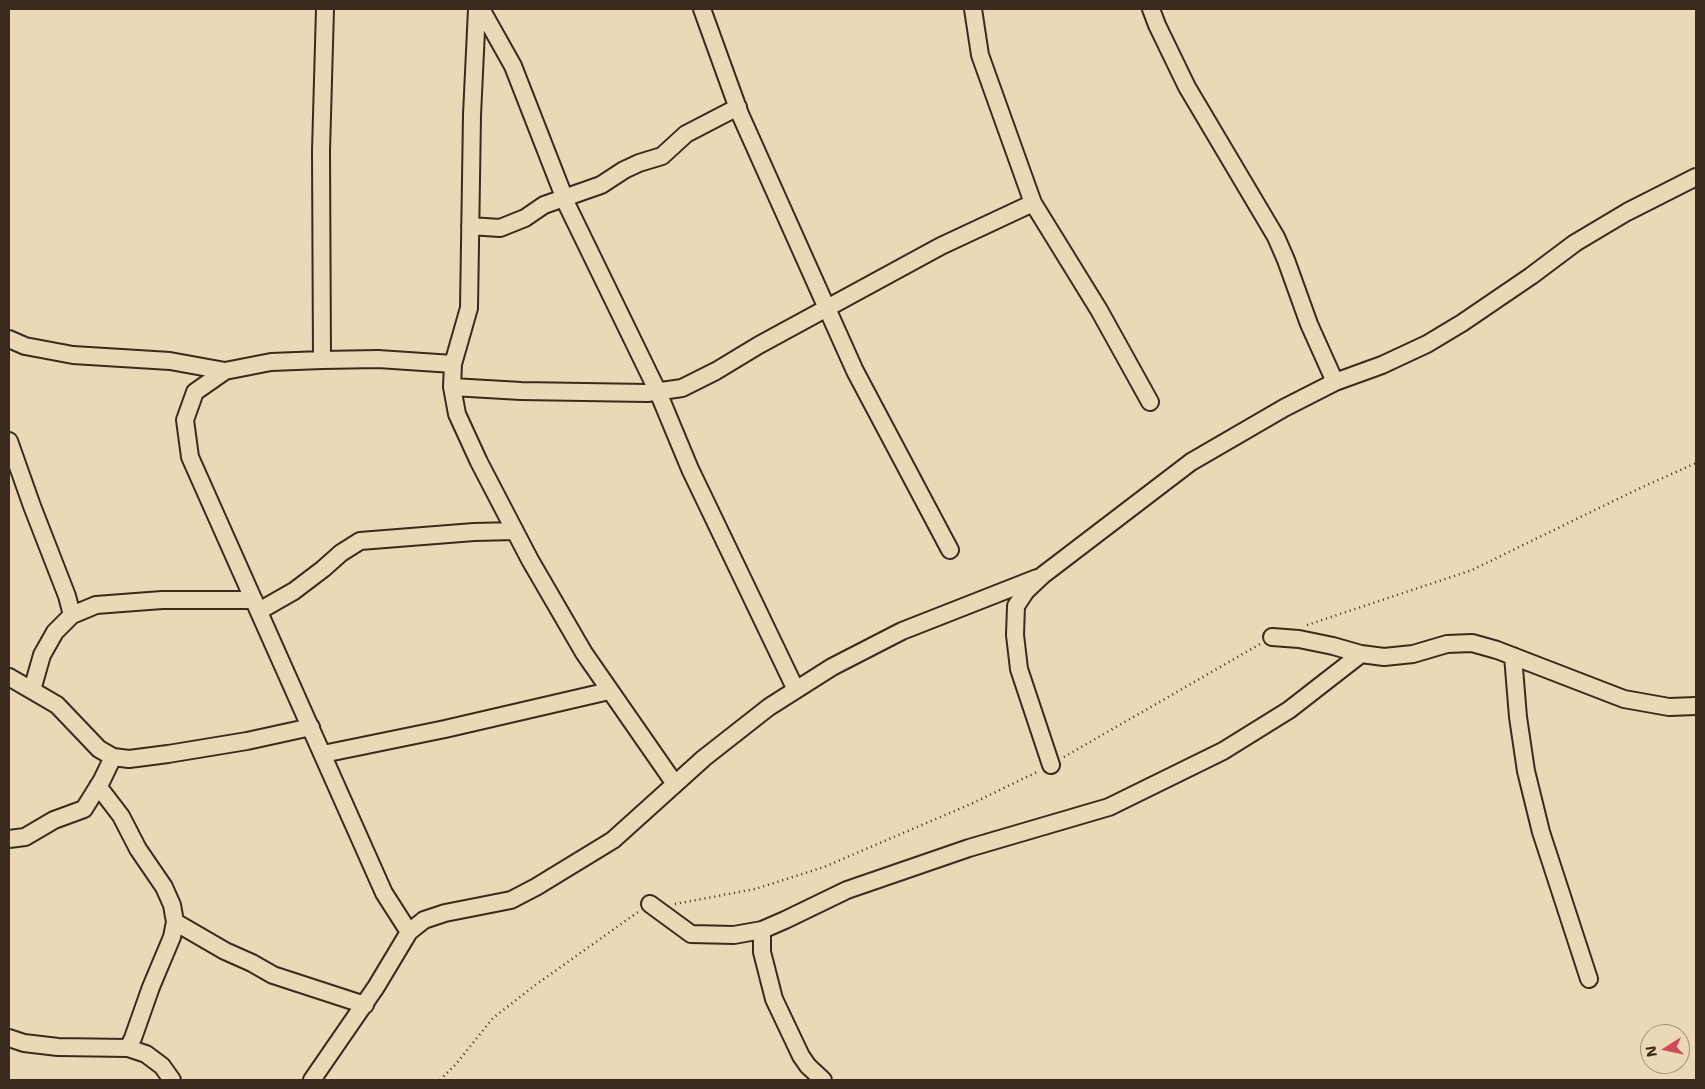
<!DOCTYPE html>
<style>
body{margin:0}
#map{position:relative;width:1705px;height:1089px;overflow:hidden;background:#ead8b6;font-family:"Shantell Sans",sans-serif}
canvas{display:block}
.frame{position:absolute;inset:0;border:10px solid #3b2a1e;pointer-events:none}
.north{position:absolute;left:1640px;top:1024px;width:50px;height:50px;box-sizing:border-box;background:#ead8b6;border:1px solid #a49279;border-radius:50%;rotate:260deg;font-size:14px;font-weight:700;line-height:20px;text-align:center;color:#3b2a1e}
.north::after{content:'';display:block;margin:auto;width:18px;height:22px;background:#d1495b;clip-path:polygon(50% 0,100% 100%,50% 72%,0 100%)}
</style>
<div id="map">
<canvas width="1705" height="1089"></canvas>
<div class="frame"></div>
<div class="north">N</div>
</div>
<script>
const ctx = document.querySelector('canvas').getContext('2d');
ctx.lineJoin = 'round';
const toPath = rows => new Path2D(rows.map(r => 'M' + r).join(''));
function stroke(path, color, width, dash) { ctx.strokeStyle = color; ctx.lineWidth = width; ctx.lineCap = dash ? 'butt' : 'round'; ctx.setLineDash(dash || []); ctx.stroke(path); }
const path = toPath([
 [1307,625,1472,570,1636,490,1696,463],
 [1064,757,1260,644],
 [675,904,755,889,824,867,973,803,1039,771],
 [440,1080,456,1064,493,1018,534,986,638,912]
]);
const minor = toPath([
 [477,9,472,115,469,308,453,364,452,387,457,414,479,462,530,560,584,653,675,784],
 [481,9,513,66,568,207,658,392,690,469,796,690],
 [702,9,740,114,855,371,950,550],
 [973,9,980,55,1033,203,1099,310,1150,402],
 [1151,9,1157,25,1187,87,1276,237,1286,260,1309,324,1335,382],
 [470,226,500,228,525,218,544,205,601,185,624,170,639,163,662,156,686,134,738,107],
 [9,339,25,346,73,355,170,361,225,371],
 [322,360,321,151,325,9],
 [452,387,521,391,647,393,682,388,716,371,759,345,941,246,1033,203],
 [9,441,32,506,67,596,72,615],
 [259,611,294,591,323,569,341,553,360,541,474,532,515,531],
 [1272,637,1299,639,1333,646,1361,654,1384,657,1413,654,1447,644,1472,643,1497,650,1624,699,1669,707,1696,706],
 [1513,656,1518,717,1526,771,1541,832,1589,979],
 [9,677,57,705,99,749,113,757,129,759,168,754,247,741,311,727],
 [32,690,42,655,55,632,72,615,96,605,162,600,254,600],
 [323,754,445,729,609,691],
 [1051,765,1019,669,1015,635,1016,606,1026,591,1043,575,1191,462,1284,408,1335,382,1382,365,1427,344,1462,323,1531,276,1575,243,1627,212,1696,177],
 [98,786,121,816,138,849,164,887,172,905,175,922,172,937,151,987,133,1038,128,1048],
 [9,839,25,837,54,820,84,809,102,780,113,757],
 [650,904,691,934,734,935,762,930,785,920,847,890,969,848,1109,807,1223,751,1289,710,1361,654],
 [175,922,225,951,252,963,273,975,365,1005],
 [762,930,762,952,774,999,801,1056,808,1066,823,1080],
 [409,932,384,893,190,457,185,420,195,392,225,371,271,362,322,360,378,359,453,364],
 [9,1038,24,1043,58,1047,128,1048,146,1054,162,1066,172,1080],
 [312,1080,376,987,409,932,424,920,445,913,511,900,536,887,613,840,704,758,769,707,832,667,902,631,1037,578]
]);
stroke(minor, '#3b2a1e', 20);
stroke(path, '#3b2a1e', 2.5, [1, 4]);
stroke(minor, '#ead8b6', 16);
</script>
